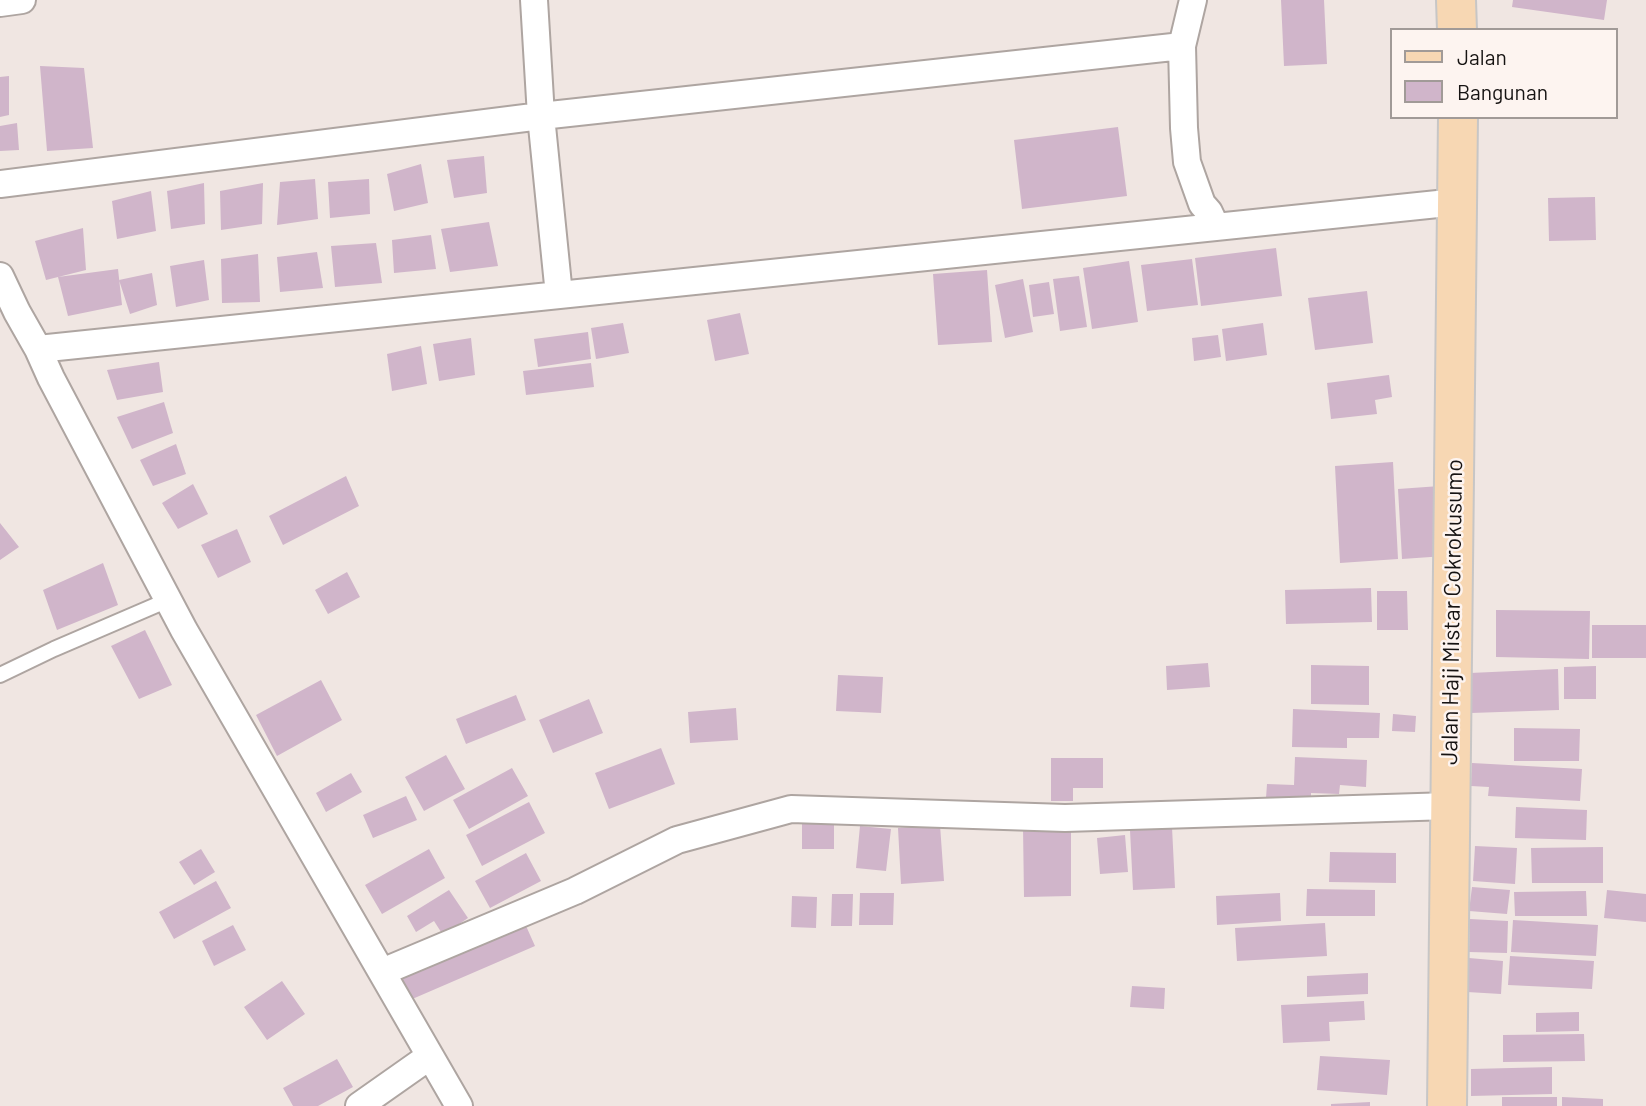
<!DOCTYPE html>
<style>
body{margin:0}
#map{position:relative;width:1646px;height:1106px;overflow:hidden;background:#f0e6e2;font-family:Barlow,sans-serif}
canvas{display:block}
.legend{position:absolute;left:1390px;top:28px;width:228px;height:91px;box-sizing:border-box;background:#fdf4f0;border:2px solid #a19a97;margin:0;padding:9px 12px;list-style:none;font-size:21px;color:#161312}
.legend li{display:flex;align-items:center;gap:14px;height:35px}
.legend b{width:35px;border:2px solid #a19a97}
</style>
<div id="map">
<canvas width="1646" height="1106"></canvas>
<ul class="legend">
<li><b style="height:9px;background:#f7d7b3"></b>Jalan</li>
<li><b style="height:19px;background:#d0b5ca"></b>Bangunan</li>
</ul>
</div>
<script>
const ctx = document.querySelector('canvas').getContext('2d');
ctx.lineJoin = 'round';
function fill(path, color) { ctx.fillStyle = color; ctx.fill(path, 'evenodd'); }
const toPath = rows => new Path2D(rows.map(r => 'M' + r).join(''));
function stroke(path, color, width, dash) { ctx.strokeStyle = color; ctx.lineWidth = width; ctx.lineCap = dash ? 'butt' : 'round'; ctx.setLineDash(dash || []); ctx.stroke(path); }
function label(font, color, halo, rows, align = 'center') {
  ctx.font = font + ' Barlow,sans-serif'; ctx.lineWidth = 5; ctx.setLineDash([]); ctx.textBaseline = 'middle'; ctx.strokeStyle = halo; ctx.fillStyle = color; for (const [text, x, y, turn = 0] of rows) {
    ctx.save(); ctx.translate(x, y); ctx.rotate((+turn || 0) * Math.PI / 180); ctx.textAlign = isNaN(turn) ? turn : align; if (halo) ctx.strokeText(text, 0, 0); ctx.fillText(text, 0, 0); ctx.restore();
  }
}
const building = toPath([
 [1281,0,1324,0,1327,64,1284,66],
 [1513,0,1607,0,1604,20,1512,7],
 [40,66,84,68,93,148,47,151],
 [9,76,9,115,0,117,0,77],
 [17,123,19,150,0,151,0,126],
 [1118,127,1127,196,1022,209,1014,140],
 [484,156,487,193,454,198,447,160],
 [421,164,428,203,394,211,387,174],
 [315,179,318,219,277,225,280,182],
 [369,179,370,214,330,218,328,182],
 [204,183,205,224,171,229,167,191],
 [263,183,262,224,221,230,220,191],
 [151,191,156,231,117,239,112,201],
 [1595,197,1596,240,1549,241,1548,198],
 [489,222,498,266,450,272,441,229],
 [83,228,86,270,58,277,118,269,122,305,68,316,58,277,46,280,35,241],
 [431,235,436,269,394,273,392,240],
 [376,243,382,283,335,287,331,246],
 [1276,248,1282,296,1201,306,1195,258],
 [317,252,323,288,280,292,277,257],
 [258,254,260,302,222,303,221,259],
 [1192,259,1198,305,1147,311,1141,265],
 [204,260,209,300,176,307,170,266],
 [1129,261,1138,322,1092,329,1083,268],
 [987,270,992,342,938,345,933,274],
 [152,273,157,305,130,314,119,280],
 [1079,276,1087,327,1060,331,1053,279],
 [1023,279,1033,332,1005,338,995,285],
 [1049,282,1054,314,1033,317,1029,285],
 [1367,291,1373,343,1315,350,1308,298],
 [740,313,749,354,715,361,707,320],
 [623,323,629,353,596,359,591,328],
 [1263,323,1267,355,1226,361,1222,329],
 [588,332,591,359,538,367,534,339],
 [1218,335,1221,357,1194,361,1192,338],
 [471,338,475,375,439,381,433,344],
 [421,346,427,384,392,391,387,354],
 [159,362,163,392,117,400,107,370],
 [591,363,594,387,526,395,523,371],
 [1389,375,1392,397,1375,400,1377,414,1331,419,1327,383],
 [164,402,173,433,132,449,117,417],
 [176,444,186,474,153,486,140,460],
 [1393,462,1398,559,1340,563,1335,466],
 [346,476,359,506,283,545,269,516],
 [193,484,208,514,178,529,162,503],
 [1440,486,1445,556,1402,559,1398,489],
 [0,523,19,547,0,560],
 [237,529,251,562,218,578,201,545],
 [103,563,118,605,57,630,43,590],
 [347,572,360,597,328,614,315,590],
 [1371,588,1372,622,1286,624,1285,590],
 [1377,591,1407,591,1408,630,1377,630],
 [1496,610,1590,611,1589,659,1496,657],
 [1592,625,1646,625,1646,658,1592,658],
 [145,630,172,685,139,699,111,646],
 [1208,663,1210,687,1167,690,1166,666],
 [1311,665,1369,666,1369,705,1311,704],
 [1596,666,1596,699,1564,699,1564,667],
 [1558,669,1559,710,1471,713,1470,673],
 [838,675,883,677,881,713,836,711],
 [321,680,342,720,277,756,256,715],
 [516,695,526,720,466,744,456,719],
 [589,699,603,733,553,753,539,720],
 [736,708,738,740,690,743,688,712],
 [1293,709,1380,713,1379,738,1347,738,1347,748,1292,747],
 [1393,714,1416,716,1415,732,1392,731],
 [1514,728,1580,729,1579,761,1514,761],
 [661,748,675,784,609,809,595,773],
 [446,755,465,789,424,811,405,777],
 [1295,757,1367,760,1366,787,1340,785,1339,794,1311,793,1311,800,1266,798,1267,784,1294,785],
 [1051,758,1103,758,1103,788,1073,788,1073,801,1051,801],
 [1472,763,1582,769,1580,801,1488,796,1489,787,1471,786],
 [512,768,528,796,469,829,453,800],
 [351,773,362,792,326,812,316,793],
 [406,796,417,820,373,838,363,815],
 [529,802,545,833,482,866,466,835],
 [1516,807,1587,810,1586,840,1515,838],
 [802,813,834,813,834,849,802,849],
 [940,825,944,881,901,884,898,828],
 [860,826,891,829,886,871,856,868],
 [1071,826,1071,896,1024,897,1023,827],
 [1172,827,1175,888,1133,890,1130,830],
 [1125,835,1128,872,1100,874,1097,838],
 [1475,846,1517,848,1515,884,1473,881],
 [1603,847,1603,883,1532,883,1531,848],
 [201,849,215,872,194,885,179,862],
 [429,849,445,878,382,914,365,885],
 [1330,852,1396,853,1396,883,1329,882],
 [526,853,541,881,490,908,475,881],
 [216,881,231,908,174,939,159,912],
 [1472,887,1510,890,1507,914,1469,911],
 [1307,889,1375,890,1375,916,1306,916],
 [449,890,468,918,443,935,434,921,416,932,407,916],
 [1607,890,1646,894,1646,922,1604,918],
 [1586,891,1587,916,1515,916,1514,892],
 [860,893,894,893,893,925,859,925],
 [1280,893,1281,921,1217,925,1216,896],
 [832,894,853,894,852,926,831,926],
 [792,896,817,897,816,928,791,927],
 [522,917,535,946,410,1000,398,971],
 [1470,919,1508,921,1507,953,1469,952],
 [1513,920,1598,925,1596,956,1511,952],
 [1325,923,1327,956,1237,961,1235,928],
 [233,925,246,950,214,966,202,941],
 [1510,956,1594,961,1592,989,1508,985],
 [1469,958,1503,961,1501,994,1467,992],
 [1368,973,1368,994,1307,997,1307,976],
 [282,981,305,1014,267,1040,244,1007],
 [1132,986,1165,988,1164,1009,1130,1007],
 [1364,1001,1365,1020,1329,1022,1330,1041,1283,1043,1281,1005],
 [1579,1012,1579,1031,1536,1032,1536,1013],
 [1584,1034,1585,1061,1503,1062,1503,1035],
 [1320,1056,1390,1060,1387,1095,1317,1090],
 [337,1059,353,1087,318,1106,293,1106,283,1088],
 [1552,1067,1552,1094,1471,1096,1471,1069],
 [1502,1097,1557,1097,1557,1106,1502,1106],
 [1562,1097,1603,1099,1603,1106,1562,1106],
 [1370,1102,1370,1106,1331,1106,1331,1104]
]);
const lane = toPath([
 [0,675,54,649,168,600]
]);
const street = toPath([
 [534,0,541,116,559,295],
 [0,3,22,0],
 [1182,46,1184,128,1187,162,1202,204,1209,212,1216,227],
 [0,184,541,116,1182,46,1193,0],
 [0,276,17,312,38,349,51,378,184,630,459,1106],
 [38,349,1457,202],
 [382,972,575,891,677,840,791,809,1065,818,1450,806],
 [359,1106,430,1056]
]);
const primary = toPath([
 [1456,0,1457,30],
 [1447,1106,1458,117]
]);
const streetNames = [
 ["Jalan Haji Mistar Cokrokusumo",1452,612,-89]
];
fill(building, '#d0b5ca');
stroke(lane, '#aea5a1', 18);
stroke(street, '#aea5a1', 30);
stroke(primary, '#c7c6c6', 42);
stroke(lane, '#fff', 14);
stroke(street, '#fff', 26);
stroke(primary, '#f7d7b3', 38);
label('23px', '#161312', '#fdf4f0', streetNames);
</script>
